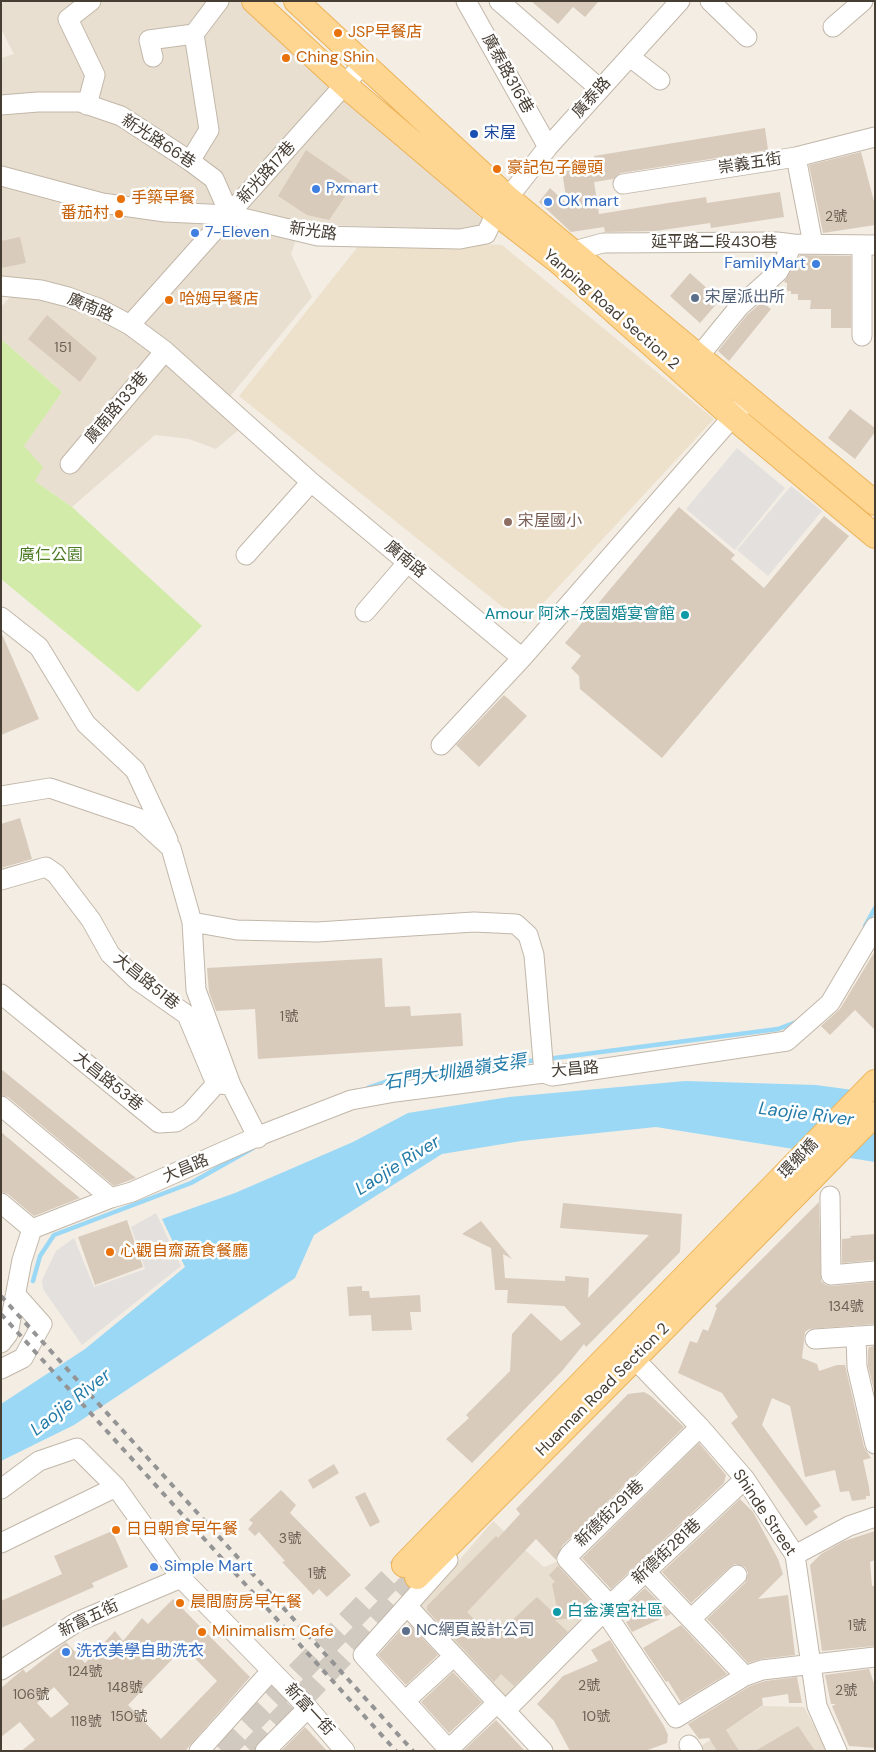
<!DOCTYPE html>
<meta charset="utf-8">
<style>
body{margin:0}
#map{position:relative;width:876px;height:1752px;overflow:hidden;background:#f3ede4;font-family:"DM Sans",sans-serif}
canvas{display:block}
.frame{position:absolute;inset:0;border:2px solid #463d33;pointer-events:none}
</style>
<div id="map">
<canvas width="876" height="1752"></canvas>
<div class="frame"></div>
</div>
<script>
const ctx = document.querySelector('canvas').getContext('2d');
ctx.lineJoin = 'round';
function fill(path, color) { ctx.fillStyle = color; ctx.fill(path, 'evenodd'); }
const toPath = rows => new Path2D(rows.map(r => 'M' + r).join(''));
function stroke(path, color, width, dash) { ctx.strokeStyle = color; ctx.lineWidth = width; ctx.lineCap = dash ? 'butt' : 'round'; ctx.setLineDash(dash || []); ctx.stroke(path); }
function label(font, color, halo, rows, align = 'center') {
  ctx.font = font + ' "DM Sans","Noto Sans TC",sans-serif'; ctx.lineWidth = 5; ctx.setLineDash([]); ctx.textBaseline = 'middle'; ctx.strokeStyle = halo; ctx.fillStyle = color; for (const [text, x, y, turn = 0] of rows) {
    ctx.save(); ctx.translate(x, y); ctx.rotate((+turn || 0) * Math.PI / 180); ctx.textAlign = isNaN(turn) ? turn : align; if (halo) ctx.strokeText(text, 0, 0); ctx.fillText(text, 0, 0); ctx.restore();
  }
}
const residential = toPath([
 [5,1,243,1,483,220,476,230,326,225,303,220,291,254,312,297,218,411,241,428,216,449,189,439,155,435,72,507,35,481,23,446,62,392,1,339,1,307,10,297,1,295,1,58,14,54,1,29,1,4],
 [493,1521,544,1567,561,1560,605,1605,503,1699,418,1608],
 [763,1706,804,1707,827,1751,703,1751,701,1746]
]);
const education = toPath([
 [364,239,502,245,714,419,524,624,239,396]
]);
const green = toPath([
 [1,339,62,392,24,446,43,467,35,481,72,507,202,626,138,692,1,579]
]);
const parking = toPath([
 [737,448,785,488,735,550,686,509],
 [791,486,822,511,768,576,737,550],
 [156,1213,181,1266,82,1345,43,1289,42,1280,56,1251,74,1238,94,1287,145,1269,131,1227]
]);
const water = toPath([
 [685,1081,816,1085,875,1093,875,1162,656,1127,521,1141,442,1154,314,1235,295,1278,74,1425,1,1461,1,1404,85,1349,185,1267,162,1219,235,1193,353,1142,408,1113,509,1097]
]);
const stream = toPath([
 [865,926,875,908],
 [547,1059,778,1029,799,1021],
 [368,1088,394,1079,537,1060],
 [33,1281,40,1256,54,1235,191,1183,253,1148]
]);
const building = toPath([
 [531,1,599,1,585,17,573,7,558,24],
 [765,128,768,150,621,173,613,179,594,182,599,214,706,197,707,203,780,192,784,217,711,228,710,223,656,231,605,232,604,227,571,232,539,202,550,188,567,204,561,164,594,159,594,156],
 [306,150,354,183,329,220,307,215,278,196],
 [861,152,875,205,875,225,823,233,809,165],
 [20,237,26,263,1,268,1,241],
 [800,255,851,256,851,328,831,328,831,309,810,309,811,300,798,300,798,294,791,294,791,291,787,291,787,283,784,282],
 [690,273,720,300,700,323,670,296],
 [762,302,771,309,729,361,718,351,747,315],
 [47,315,97,358,80,382,28,339],
 [850,409,875,428,875,432,855,459,828,438],
 [679,507,735,555,731,559,764,588,824,516,849,536,662,758,580,689,579,676,571,668,581,656,565,643],
 [1,632,39,719,1,735],
 [504,695,527,716,479,767,456,745],
 [20,818,32,859,1,868,1,824],
 [875,951,875,1030,855,1010,830,1035,821,1026,840,1009],
 [382,958,385,1007,410,1006,411,1016,461,1013,463,1046,258,1059,255,1009,216,1011,209,992,207,968],
 [1,1069,98,1148,136,1178,114,1186,8,1097,1,1095],
 [1,1132,64,1185,80,1198,34,1216,8,1194,1,1192],
 [819,1202,821,1281,826,1285,832,1286,875,1282,875,1324,809,1329,805,1332,802,1358,817,1364,819,1371,837,1365,845,1365,864,1447,871,1458,863,1460,869,1487,870,1496,866,1496,866,1499,852,1501,849,1491,840,1492,835,1470,805,1477,790,1406,772,1398,762,1425,821,1506,813,1511,818,1517,806,1526,731,1423,738,1417,722,1393,678,1373,690,1341,697,1343,703,1329,708,1331,717,1308,715,1306],
 [563,1203,682,1214,680,1252,586,1347,584,1344,562,1371,472,1463,446,1439,469,1418,466,1415,510,1371,512,1334,531,1313,561,1341,581,1324,564,1306,507,1303,508,1290,495,1290,491,1248,462,1234,481,1221,512,1259,503,1254,505,1278,565,1281,565,1276,589,1278,588,1298,649,1235,560,1228],
 [127,1220,143,1267,95,1285,78,1237],
 [875,1234,875,1260,842,1263,842,1239,851,1238,850,1236],
 [362,1286,362,1291,369,1291,370,1298,420,1295,421,1312,410,1312,412,1330,372,1331,371,1315,349,1316,347,1287],
 [875,1346,875,1394,868,1366,868,1350,869,1347],
 [644,1392,651,1396,684,1427,562,1546,556,1560,536,1539,467,1612,493,1638,537,1597,559,1618,552,1584,555,1582,549,1575,558,1566,594,1605,583,1617,555,1620,568,1632,514,1686,501,1674,494,1682,427,1610,427,1606,496,1536,498,1538,520,1514,516,1509,628,1394],
 [699,1443,726,1475,724,1483,611,1589,582,1558],
 [334,1464,339,1473,313,1489,308,1480],
 [281,1490,296,1505,290,1513,351,1575,327,1597,319,1589,313,1595,282,1562,285,1561,259,1532,255,1536,248,1529,253,1523,249,1520],
 [365,1492,380,1522,370,1527,355,1497],
 [740,1499,753,1512,778,1559,783,1574,758,1599,788,1595,795,1655,761,1659,748,1663,707,1619,745,1583,748,1573,745,1567,735,1564,730,1567,691,1603,662,1572],
 [112,1531,128,1567,92,1583,94,1587,1,1628,1,1601,62,1574,54,1556],
 [875,1531,875,1560,870,1562,872,1586,874,1586,874,1646,822,1651,810,1565,821,1554,844,1541],
 [645,1588,671,1614,632,1632,626,1622,630,1620,624,1607],
 [173,1599,250,1677,185,1751,21,1751,35,1740,20,1722,1,1737,1,1688,21,1671,23,1669,26,1673,66,1642,85,1663,115,1631,123,1641,142,1618,148,1624],
 [184,1647,217,1681,161,1739,128,1705],
 [54,1687,69,1704,51,1718,37,1703],
 [405,1625,410,1625,438,1655,406,1685,378,1655],
 [681,1625,727,1674,681,1702,668,1681,666,1682,643,1648],
 [610,1640,664,1726,668,1735,667,1743,645,1751,570,1751,554,1721,537,1704,563,1676,598,1661,591,1650],
 [869,1669,875,1686,875,1748,849,1746,832,1706,836,1704,831,1704,825,1675],
 [453,1672,482,1702,449,1733,421,1702],
 [797,1677,802,1703,789,1703,788,1694,762,1698,763,1705,726,1730,739,1751,717,1751,709,1738,699,1739,688,1724,750,1686,765,1681],
 [496,1720,525,1751,463,1751],
 [798,1726,815,1751,755,1751],
 [305,1727,327,1751,281,1751]
]);
const majorTunnel = toPath([
 [222,1751,404,1565],
 [251,1751,417,1577]
]);
const minor = toPath([
 [466,1,548,147],
 [499,1,600,89],
 [710,1,747,37],
 [833,27,863,1],
 [153,57,149,40,194,34],
 [630,57,660,80],
 [1,105,38,102,80,102,121,116,190,161,214,179,230,215],
 [87,105,95,75,68,19,91,1],
 [796,157,813,244],
 [190,161,209,130,194,34,219,1],
 [1,176,102,203,165,212,230,215,318,236,460,239,486,234,496,213,548,147,680,1],
 [623,184,796,157,875,137],
 [564,259,574,251,603,243,777,242,793,244,875,245],
 [1,286,41,290,68,297,98,308,130,325,165,351,311,482,522,658],
 [130,325,363,64],
 [862,336,862,245],
 [699,356,739,307,778,272,793,244],
 [70,464,165,351],
 [246,555,311,482],
 [365,612,408,562],
 [1,617,39,647,86,724,135,770,168,840],
 [441,745,522,658,742,406],
 [1,796,50,788,138,818,171,848,192,922,196,990,231,1085],
 [1,880,46,867,56,874,91,920,110,954,137,980,187,1015,216,1084],
 [192,922,237,930,317,932,474,922,516,924,528,935,534,955,544,1073],
 [1,994,159,1123,176,1122,190,1113,216,1084],
 [219,1084,231,1085,258,1138],
 [1,1106,111,1198],
 [830,1196,831,1275,875,1271],
 [1,1203,32,1229],
 [32,1229,111,1198,132,1192,261,1135,351,1100,395,1092,544,1073,552,1076,787,1041,830,1003,875,927],
 [856,1336,857,1367,875,1444],
 [815,1339,875,1335],
 [1,1343,8,1334,22,1260,32,1229],
 [625,1349,700,1427,745,1479,795,1555,817,1706,837,1751],
 [1,1369,23,1358,42,1324,17,1296],
 [1,1489,39,1461,77,1448,116,1487,181,1578,308,1708,345,1751],
 [1,1543,116,1487],
 [795,1555,849,1526,875,1517],
 [448,1560,363,1655,450,1751],
 [646,1572,745,1676],
 [610,1605,609,1618,676,1718,745,1676,762,1670,875,1657],
 [610,1605,567,1559,570,1554,700,1427],
 [408,1607,543,1751],
 [692,1618,737,1575],
 [1,1670,77,1622,181,1578],
 [405,1701,454,1656],
 [505,1711,610,1605,745,1479],
 [689,1745,693,1751],
 [449,1749,497,1703],
 [199,1751,271,1671],
 [265,1751,308,1708]
]);
const major = toPath([
 [254,1,346,86,496,213,559,262,734,418,875,536],
 [296,1,508,198,875,503],
 [404,1565,875,1082],
 [417,1577,634,1359,875,1114]
]);
const rail = toPath([
 [1,1296,413,1751],
 [1,1314,396,1751]
]);
const markers = [
 [338,33,5,"#e8710a"],
 [286,58,5,"#e8710a"],
 [474,134,5,"#1a4fb4"],
 [497,169,5,"#e8710a"],
 [316,189,5,"#3f7fe0"],
 [121,199,5,"#e8710a"],
 [548,202,5,"#3f7fe0"],
 [119,214,5,"#e8710a"],
 [195,233,5,"#3f7fe0"],
 [816,264,5,"#3f7fe0"],
 [695,298,5,"#5c6f8a"],
 [169,300,5,"#e8710a"],
 [508,522,5,"#8d6e63"],
 [685,615,5,"#0f9aa8"],
 [110,1252,5,"#e8710a"],
 [116,1530,5,"#e8710a"],
 [154,1567,5,"#3f7fe0"],
 [180,1603,5,"#e8710a"],
 [557,1612,5,"#0f9aa8"],
 [406,1631,5,"#5c6f8a"],
 [202,1632,5,"#e8710a"],
 [66,1652,5,"#3f7fe0"]
];
const numberNames = [
 ["2號",836,217],
 ["151",63,348],
 ["1號",289,1017],
 ["134號",846,1307],
 ["3號",290,1539],
 ["1號",317,1574],
 ["1號",857,1626],
 ["124號",85,1672],
 ["2號",589,1686],
 ["148號",125,1688],
 ["2號",846,1691],
 ["106號",31,1695],
 ["150號",129,1717],
 ["10號",596,1717],
 ["118號",86,1722]
];
const foodNames = [
 ["JSP早餐店",348,33],
 ["Ching Shin",296,58],
 ["豪記包子饅頭",507,169],
 ["手築早餐",131,199],
 ["番茄村",109,214,"right"],
 ["哈姆早餐店",179,300],
 ["心觀自齋蔬食餐廳",120,1252],
 ["日日朝食早午餐",126,1530],
 ["晨間廚房早午餐",190,1603],
 ["Minimalism Cafe",212,1632]
];
const streetNames = [
 ["廣泰路316巷",507,74,61],
 ["廣泰路",592,98,-48],
 ["新光路66巷",158,142,33],
 ["崇義五街",750,164,-9],
 ["新光路17巷",267,173,-48],
 ["新光路",313,232,8],
 ["延平路二段430巷",714,243],
 ["廣南路",90,308,23],
 ["Yanping Road Section 2",611,310,41],
 ["廣南路133巷",117,408,-50],
 ["廣南路",405,560,40],
 ["大昌路51巷",146,982,39],
 ["大昌路",575,1070,-5],
 ["大昌路53巷",108,1082,39],
 ["環鄉橋",799,1159,-46],
 ["大昌路",186,1169,-23],
 ["Huannan Road Section 2",603,1390,-45],
 ["Shinde Street",764,1513,56],
 ["新德街291巷",610,1514,-44],
 ["新德街281巷",667,1552,-43],
 ["新富五街",89,1619,-26],
 ["新富一街",309,1710,47]
];
const transitNames = [
 ["宋屋",484,134]
];
const shopNames = [
 ["Pxmart",326,189],
 ["OK mart",558,202],
 ["7-Eleven",205,233],
 ["FamilyMart",806,264,"right"],
 ["Simple Mart",164,1567],
 ["洗衣美學自助洗衣",76,1652]
];
const serviceNames = [
 ["宋屋派出所",705,298],
 ["NC網頁設計公司",416,1631]
];
const educationNames = [
 ["宋屋國小",518,522]
];
const parkNames = [
 ["廣仁公園",51,556]
];
const cultureNames = [
 ["Amour 阿沐-茂園婚宴會館",675,615],
 ["白金漢宮社區",567,1612,"left"]
];
const waterNames = [
 ["石門大圳過嶺支渠",455,1073,-9],
 ["Laojie River",806,1115,7],
 ["Laojie River",398,1166,-32],
 ["Laojie River",71,1403,-38]
];
fill(residential, '#e8dfd1');
fill(education, '#eee1cc');
fill(green, '#d3eba9');
fill(parking, '#e3e0dd');
fill(water, '#9bd8f5');
stroke(stream, '#9bd8f5', 4.5);
fill(building, '#d9cbbb');
stroke(majorTunnel, '#d0cac1', 24, [24, 12]);
stroke(minor, '#c2b7a9', 21);
stroke(major, '#ecb359', 26);
stroke(minor, '#fff', 19);
stroke(major, '#ffd691', 24);
stroke(rail, '#949494', 4, [6, 6]);
for (const [x, y, r, color] of markers) { const dot = new Path2D(); dot.arc(x, y, r, 0, 2 * Math.PI); ctx.fillStyle = color; ctx.fill(dot); stroke(dot, '#fff', 2); }
label('14px', '#6b6055', null, numberNames);
label('16px', '#c56008', '#fff', foodNames, 'left');
label('16px', '#463d33', '#fff', streetNames);
label('16px', '#164399', '#fff', transitNames, 'left');
label('16px', '#366cbe', '#fff', shopNames, 'left');
label('16px', '#4e5e75', '#fff', serviceNames, 'left');
label('16px', '#785e54', '#fff', educationNames, 'left');
label('16px', '#4c7b23', '#fff', parkNames);
label('16px', '#0d838f', '#fff', cultureNames, 'right');
label('italic 18px', '#237ba8', '#fff', waterNames);
</script>
